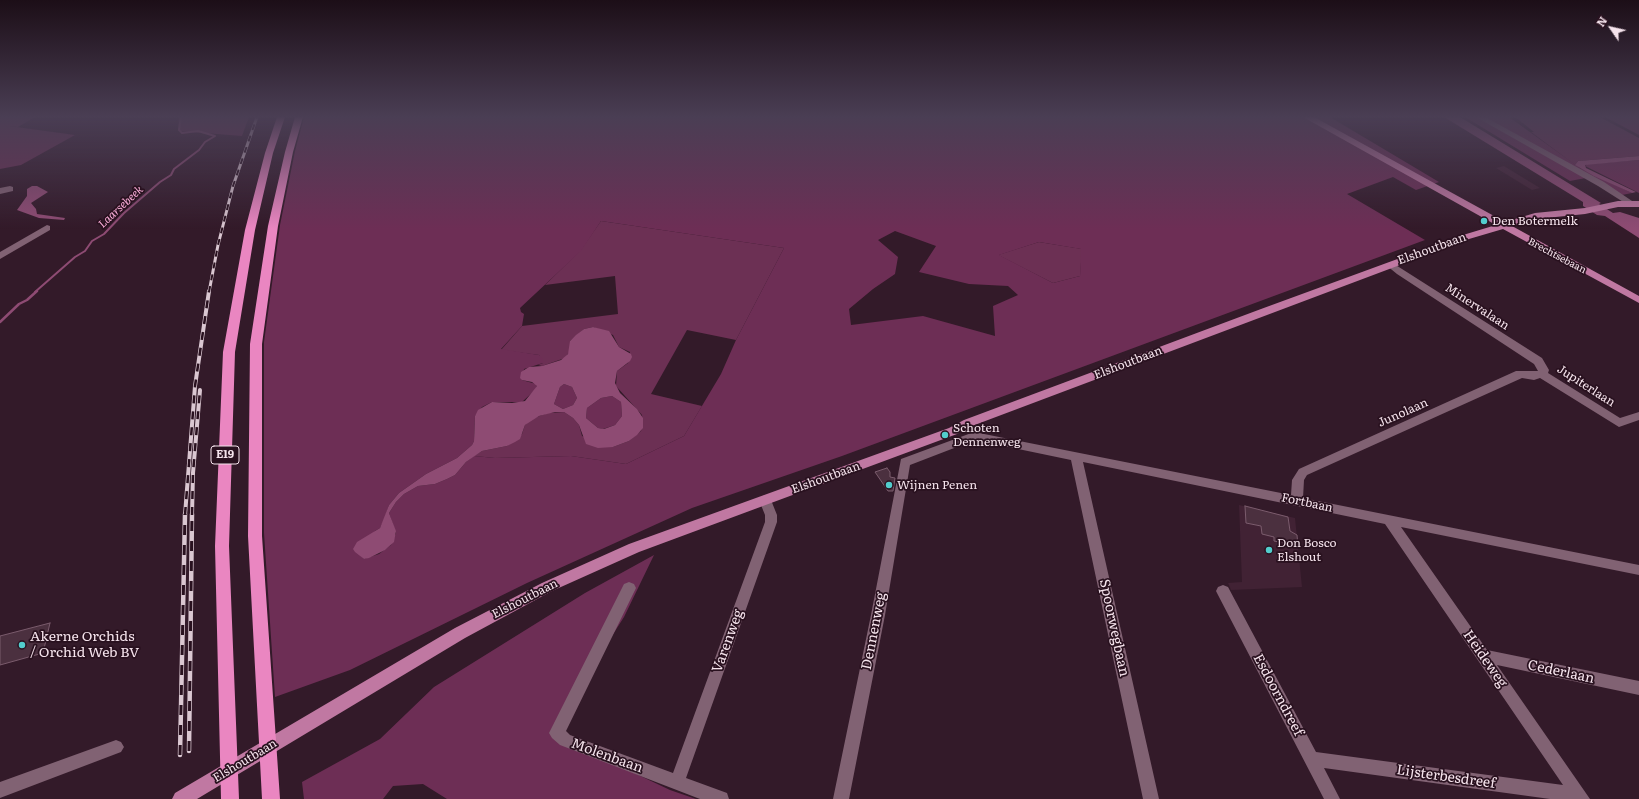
<!DOCTYPE html>
<style>
body{margin:0}
#map{position:relative;width:1639px;height:799px;overflow:hidden;background:#331a29;font-family:Literata,serif}
canvas{display:block}
.north{position:absolute;left:1591px;top:8px;width:40px;height:40px;-webkit-text-stroke:3px #29111f;paint-order:stroke;rotate:304deg;font-size:11px;font-weight:700;line-height:16px;text-align:center;color:#f5e3ec}
.north::after{content:'';display:block;margin:auto;width:14px;height:18px;background:#f5e3ec;clip-path:polygon(50% 0,100% 100%,50% 72%,0 100%)}
</style>
<div id="map">
<canvas width="1639" height="799"></canvas>
<div class="north">N</div>
</div>
<script>
const ctx = document.querySelector('canvas').getContext('2d');
ctx.lineJoin = 'round';
function fill(path, color) { ctx.fillStyle = color; ctx.fill(path, 'evenodd'); }
const toPath = rows => new Path2D(rows.map(r => 'M' + r).join(''));
function stroke(path, color, width, dash) { ctx.strokeStyle = color; ctx.lineWidth = width; ctx.lineCap = dash ? 'butt' : 'round'; ctx.setLineDash(dash || []); ctx.stroke(path); }
function label(font, color, halo, rows, align = 'center') {
  ctx.font = font + ' Literata,serif'; ctx.lineWidth = 3.5; ctx.setLineDash([]); ctx.textBaseline = 'middle'; ctx.strokeStyle = halo; ctx.fillStyle = color; for (const [text, x, y, turn = 0] of rows) {
    ctx.save(); ctx.translate(x, y); ctx.rotate((+turn || 0) * Math.PI / 180); ctx.textAlign = isNaN(turn) ? turn : align; if (halo) ctx.strokeText(text, 0, 0); ctx.fillText(text, 0, 0); ctx.restore();
  }
}
const built = toPath([
 [1504,166,1540,188,1532,190,1496,168],
 [1239,505,1295,518,1302,587,1231,590,1228,583,1242,582]
]);
const green = toPath([
 [179,117,249,117,242,136,178,131],
 [1515,117,1600,117,1639,138,1639,156,1578,161,1575,165,1531,132,1534,132],
 [2,125,75,135,21,165,0,169,0,126],
 [601,221,784,248,736,340,687,330,651,394,702,406,684,436,626,464,571,456,495,458,474,456,482,451,507,446,522,434,525,425,531,419,548,413,564,412,573,418,579,425,582,436,613,447,629,441,641,431,643,425,642,415,616,386,617,371,628,363,630,352,619,347,613,335,593,327,584,329,570,341,570,351,565,358,542,366,538,365,543,363,539,355,501,350,522,326,618,314,615,276,545,285,580,251],
 [1039,242,1082,249,1080,276,1053,283,998,255]
]);
const forest = toPath([
 [0,117,35,117,18,127,0,126],
 [304,117,1330,117,1439,182,1416,190,1393,177,1347,194,1425,240,842,456,692,508,527,583,350,670,275,697,264,533,264,342,280,225,295,151],
 [601,221,784,248,736,340,721,374,684,436,626,464,571,456,495,458,474,456,466,462,455,475,447,479,435,484,418,486,404,494,396,502,389,513,396,533,391,545,379,554,364,559,361,556,375,531,380,528,384,520,389,505,399,493,426,474,457,458,472,445,474,441,475,416,482,407,492,402,522,402,535,390,537,386,536,384,522,380,524,369,543,363,543,359,539,355,501,349,522,326,524,314,521,312,520,308,581,251],
 [895,231,936,246,919,272,969,284,1008,286,1018,295,993,306,995,336,923,316,851,325,849,309,873,289,895,274,898,257,878,240],
 [1039,242,1081,249,1080,276,1053,283,999,255],
 [1465,117,1509,117,1580,168,1632,193,1622,195,1591,177,1570,181],
 [1605,117,1639,117,1639,135],
 [1639,160,1639,193,1585,166,1587,164],
 [564,384,572,387,577,398,573,405,563,409,554,404,560,387],
 [612,396,621,402,622,416,615,425,603,429,598,428,586,418,587,408,601,398],
 [654,555,624,617,550,733,670,790,696,799,447,799,423,784,393,786,383,799,304,799,302,782,380,739,434,687,585,593]
]);
const water = toPath([
 [1444,117,1460,117,1601,203,1599,204,1613,213,1620,212,1639,218,1639,238,1605,216,1597,215,1583,206,1583,202],
 [1639,156,1639,160,1585,165,1586,168,1636,192,1632,193,1594,176,1575,165,1578,161],
 [32,186,37,186,48,192,31,203,36,209,37,214,65,218,64,220,39,218,17,210,27,196,27,189],
 [593,327,609,331,619,347,631,354,632,357,630,361,617,371,615,383,620,393,637,409,643,418,643,428,637,435,629,441,613,447,598,448,586,444,579,425,573,418,564,412,555,412,539,416,525,425,520,439,515,442,507,446,482,451,466,462,455,475,447,479,435,484,418,486,404,494,396,502,389,513,396,531,394,542,385,550,369,558,364,559,355,552,353,549,357,542,380,528,389,505,399,493,426,474,457,458,472,445,474,441,475,416,478,410,492,402,512,403,525,401,537,386,532,382,522,380,520,378,521,372,529,367,542,366,561,360,568,354,570,341,576,335,584,329],
 [564,384,572,387,577,398,573,405,563,409,554,404,560,387],
 [612,396,621,402,622,416,615,425,604,429,598,428,586,418,587,408,601,398]
]);
const streamFar1 = toPath([
 [35,292,75,257,85,251,92,241,104,234,124,213,160,182,171,175,174,169,199,150,205,142,215,136,198,131,182,133,179,130,181,117]
]);
const stream = toPath([
 [0,322,19,304,27,300,37,291]
]);
const building = toPath([
 [887,468,890,472,890,477,895,478,893,491,888,491,875,472,887,468],
 [1245,506,1288,517,1290,531,1297,535,1298,546,1274,541,1274,537,1262,534,1261,526,1246,523,1245,506],
 [50,623,43,653,0,665,0,636,50,623]
]);
const minor = toPath([
 [1476,117,1485,117,1604,182,1635,203,1631,206,1628,205,1598,186,1476,117],
 [10,186,13,187,13,191,0,194,0,188,10,186],
 [47,225,50,226,50,230,0,259,0,252,47,225],
 [1391,262,1542,358,1549,370,1548,373,1620,418,1639,412,1639,420,1619,427,1540,378,1534,380,1522,378,1307,475,1304,480,1303,498,1639,565,1639,575,1401,527,1487,650,1639,681,1639,695,1497,665,1590,799,1550,799,1324,768,1340,799,1324,799,1218,595,1216,591,1218,587,1223,585,1228,587,1316,752,1563,785,1385,524,1083,462,1159,799,1143,799,1071,460,975,440,910,465,885,615,849,799,833,799,871,615,901,459,974,432,1291,495,1292,480,1299,469,1516,371,1538,371,1534,364,1397,274,1386,265,1391,262],
 [765,495,769,497,771,500,777,515,777,522,686,778,727,793,729,799,700,799,560,745,552,738,549,733,624,584,629,582,634,584,636,588,566,731,570,735,673,773,765,522,765,515,759,500,761,497,765,495],
 [116,740,121,742,124,747,121,752,0,798,0,782,116,740]
]);
const major = toPath([
 [1303,117,1314,117,1505,222,1535,213,1585,208,1618,201,1639,201,1639,207,1618,207,1585,214,1536,219,1512,226,1639,296,1639,303,1503,229,1469,239,972,426,957,434,639,552,552,591,465,638,197,799,172,799,175,793,455,628,542,583,629,544,949,428,964,420,1261,309,1463,235,1496,225,1303,117]
]);
const highway = toPath([
 [277,117,285,117,273,153,255,230,235,352,229,546,239,799,221,799,215,546,223,352,245,230,265,153,277,117],
 [295,117,303,117,293,152,278,226,262,344,262,536,280,799,262,799,248,536,250,344,268,226,285,152,295,117]
]);
const railFar2 = toPath([
 [209,292,218,245,233,186,257,117]
]);
const railFar1 = toPath([
 [185,515,195,386,209,291],
 [192,515,193,473,200,390]
]);
const rail = toPath([
 [189,751,192,514],
 [180,755,185,514]
]);
const markers = [
 [1484,221,4,"#52cdcd"],
 [945,435,4,"#52cdcd"],
 [889,485,4,"#52cdcd"],
 [1269,550,4,"#52cdcd"],
 [22,645,4,"#52cdcd"]
];
const farStreetnames = [
 ["Brechtsebaan",1557,256,28]
];
const farWaternames = [
 ["Laarsebeek",121,207,-43]
];
const shields = [
 [225,455,28]
];
const shieldNames = [
 ["E19",225,455]
];
const poiNames = [
 ["Den Botermelk",1492,221],
 ["Schoten",953,428],
 ["Dennenweg",953,442],
 ["Wijnen Penen",897,485],
 ["Don Bosco",1277,543],
 ["Elshout",1277,557]
];
const streetNames = [
 ["Elshoutbaan",1432,249,-20],
 ["Minervalaan",1477,307,33],
 ["Elshoutbaan",1128,363,-21],
 ["Jupiterlaan",1586,386,33],
 ["Junolaan",1403,413,-24],
 ["Elshoutbaan",826,478,-20],
 ["Fortbaan",1307,503,12],
 ["Elshoutbaan",525,599,-27],
 ["Elshoutbaan",245,761,-31]
];
const nearStreetnames = [
 ["Spoorwegbaan",1114,628,78],
 ["Dennenweg",874,631,-79],
 ["Varenweg",728,641,-70],
 ["Heideweg",1485,659,55],
 ["Cederlaan",1561,672,12],
 ["Esdoorndreef",1278,695,62],
 ["Molenbaan",607,756,20],
 ["Lijsterbesdreef",1446,777,8]
];
const nearPoinames = [
 ["Akerne Orchids",30,637],
 ["/ Orchid Web BV",30,653]
];
fill(built, '#412234');
fill(green, '#6c3054');
fill(forest, '#6d2e55');
fill(water, '#8e4b73');
stroke(streamFar1, '#8e4b73', 2);
stroke(stream, '#8e4b73', 2.5);
fill(building, '#4b303f');
stroke(building, '#7b5c6d', 1);
fill(minor, '#816273');
fill(major, '#c078a2');
fill(highway, '#ea86c1');
stroke(railFar2, '#dac7d1', 3);
stroke(railFar1, '#dac7d1', 4);
stroke(rail, '#dac7d1', 4.5);
stroke(railFar2, '#29111f', 2, [6]);
stroke(railFar1, '#29111f', 2.5, [8]);
stroke(rail, '#29111f', 3, [10]);
const sky = ctx.createLinearGradient(0, 0, 0, 229);
sky.addColorStop(0, '#1c0e17');
sky.addColorStop(0.51, '#4a3e54');
sky.addColorStop(1, '#4a3e5400');
ctx.fillStyle = sky;
ctx.fillRect(0, 0, 1639, 229);
for (const [x, y, r, color] of markers) { const dot = new Path2D(); dot.arc(x, y, r, 0, 2 * Math.PI); ctx.fillStyle = color; ctx.fill(dot); stroke(dot, '#29111f', 1.5); }
label('10px', '#f5e3ec', '#29111f', farStreetnames);
label('italic 11px', '#feb0dc', '#29111f', farWaternames);
for (const [x, y, w] of shields) { const box = new Path2D(); box.roundRect(x - w / 2, y - 9, w, 18, 3); ctx.fillStyle = '#29111f'; ctx.fill(box); stroke(box, '#f5e3ec', 1); }
label('bold 11px', '#f5e3ec', null, shieldNames);
label('12px', '#f5e3ec', '#29111f', poiNames, 'left');
label('12px', '#f5e3ec', '#29111f', streetNames);
label('14px', '#f5e3ec', '#29111f', nearStreetnames);
label('14px', '#f5e3ec', '#29111f', nearPoinames, 'left');
</script>
